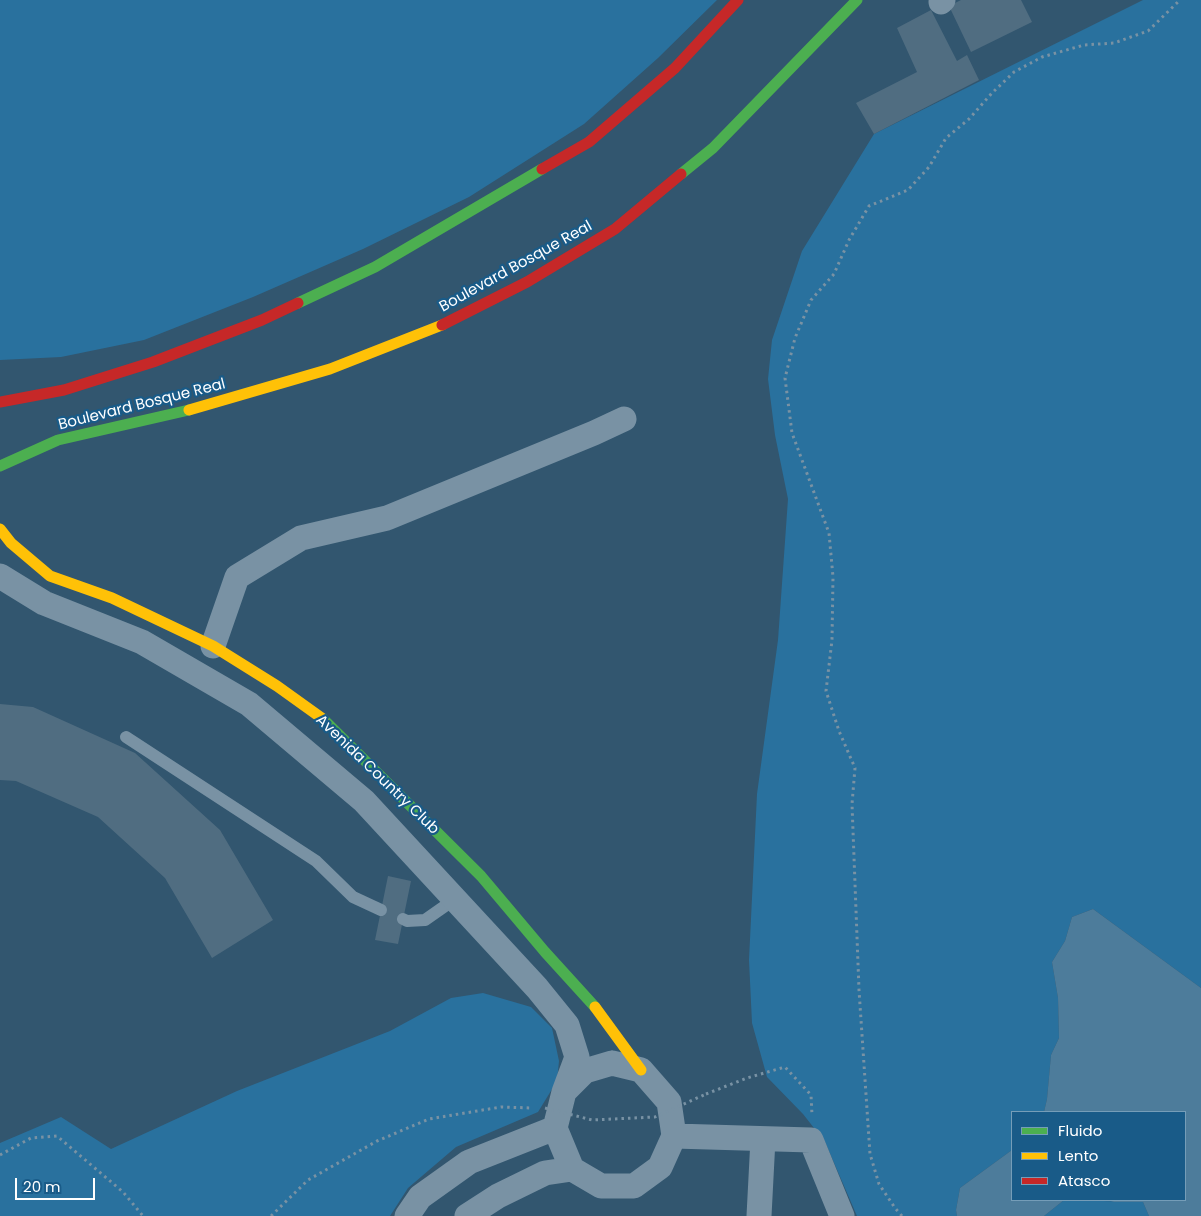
<!DOCTYPE html>
<style>
body{margin:0}
#map{position:relative;width:1201px;height:1216px;overflow:hidden;background:#32566f;font-family:Poppins,sans-serif}
canvas{display:block}
.legend{position:absolute;left:1011px;top:1111px;width:175px;height:90px;box-sizing:border-box;background:#195b88;border:1px solid #759db8;margin:0;padding:6px 9px;list-style:none;font-size:15px;color:#fff}
.legend li{display:flex;align-items:center;gap:10px;height:25px}
.legend b{width:25px;border:1px solid #759db8}
.scale{position:absolute;left:15px;top:1178px;width:80px;height:22px;box-sizing:border-box;border:2px solid #fff;border-top:0;padding-left:6px;font-size:15px;line-height:18px;white-space:nowrap;color:#fff;-webkit-text-stroke:4px #195b88;paint-order:stroke}
</style>
<div id="map">
<canvas width="1201" height="1216"></canvas>
<ul class="legend">
<li><b style="height:6px;background:#4caf50"></b>Fluido</li>
<li><b style="height:6px;background:#ffc107"></b>Lento</li>
<li><b style="height:6px;background:#c62828"></b>Atasco</li>
</ul>
<div class="scale">20 m</div>
</div>
<script>
const ctx = document.querySelector('canvas').getContext('2d');
ctx.lineJoin = 'round';
function fill(path, color) { ctx.fillStyle = color; ctx.fill(path, 'evenodd'); }
const toPath = rows => new Path2D(rows.map(r => 'M' + r).join(''));
function stroke(path, color, width, dash) { ctx.strokeStyle = color; ctx.lineWidth = width; ctx.lineCap = dash ? 'butt' : 'round'; ctx.setLineDash(dash || []); ctx.stroke(path); }
function label(font, color, halo, rows, align = 'center') {
  ctx.font = font + ' Poppins,sans-serif'; ctx.lineWidth = 4.5; ctx.setLineDash([]); ctx.textBaseline = 'middle'; ctx.strokeStyle = halo; ctx.fillStyle = color; for (const [text, x, y, turn = 0] of rows) {
    ctx.save(); ctx.translate(x, y); ctx.rotate((+turn || 0) * Math.PI / 180); ctx.textAlign = isNaN(turn) ? turn : align; if (halo) ctx.strokeText(text, 0, 0); ctx.fillText(text, 0, 0); ctx.restore();
  }
}
const green = toPath([
 [0,0,717,0,658,58,584,124,469,197,363,249,253,297,144,340,61,357,0,360],
 [1143,0,1201,0,1201,988,1093,909,1072,917,1065,941,1052,962,1058,998,1059,1038,1051,1055,1047,1099,1044,1112,1012,1112,1012,1150,960,1188,956,1210,957,1216,857,1216,825,1142,803,1114,767,1077,752,1023,749,960,757,794,778,640,788,499,775,435,768,379,772,340,802,251,874,134],
 [483,993,531,1007,552,1028,559,1061,557,1081,538,1112,456,1147,408,1188,390,1216,0,1216,0,1143,61,1117,111,1149,237,1091,390,1031,451,998],
 [1064,1200,1143,1202,1149,1216,1044,1216]
]);
const water = toPath([
 [1093,909,1201,988,1201,1216,1149,1216,1143,1202,1114,1202,1107,1200,1185,1200,1185,1112,1044,1112,1047,1099,1051,1055,1059,1038,1058,998,1052,962,1065,941,1072,917],
 [1012,1150,1012,1200,1064,1200,1044,1216,957,1216,956,1210,960,1188]
]);
const building = toPath([
 [961,0,1021,0,1032,22,971,52,949,6],
 [931,10,957,61,967,55,979,80,874,134,856,103,917,72,897,28],
 [0,704,33,707,135,753,220,830,273,920,212,958,165,878,98,817,16,781,0,780],
 [388,876,411,881,398,944,375,940]
]);
const path = toPath([
 [706,1094,747,1078,785,1067,811,1095,812,1115],
 [0,1155,31,1138,57,1136,123,1192,143,1216],
 [271,1216,308,1180,377,1141,429,1119,501,1107,532,1108],
 [902,1216,895,1208,879,1184,870,1154,859,990,852,804,855,768,839,731,826,691,832,640,833,577,829,533,792,433,785,378,795,338,811,300,834,274,849,240,869,206,908,190,929,167,946,138,969,119,992,93,1014,72,1042,57,1084,45,1114,43,1148,31,1180,0]
]);
const lane = toPath([
 [126,737,316,861,353,897,381,910],
 [403,919,407,921,425,920,455,899]
]);
const street = toPath([
 [941,2,943,0],
 [0,576,44,603,142,642,249,704,364,801,537,988,567,1025,577,1057,564,1092],
 [213,646,237,577,301,538,387,518,594,433,624,419],
 [612,1063,641,1070,669,1102,674,1136,660,1167,634,1186,601,1186,572,1169,555,1128,564,1092,585,1071,612,1063],
 [674,1136,811,1140,842,1216],
 [407,1216,420,1197,469,1162,555,1128],
 [467,1216,498,1196,545,1173,572,1169],
 [759,1216,763,1139]
]);
const fast = toPath([
 [681,174,713,148,857,0],
 [298,303,375,267,542,169],
 [0,466,58,440,189,410],
 [323,719,481,876,545,952,595,1007]
]);
const slow = toPath([
 [189,410,330,369,442,325],
 [0,529,11,543,50,576,112,598,213,646,277,686,323,719],
 [595,1007,641,1070]
]);
const jam = toPath([
 [542,169,589,142,675,68,738,0],
 [442,325,527,282,615,229,681,174],
 [0,402,64,390,153,362,262,320,298,303]
]);
const pathBridge = toPath([
 [545,1108,592,1120,655,1117,706,1094]
]);
const streetNames = [
 ["Boulevard Bosque Real",516,267,-29],
 ["Boulevard Bosque Real",142,405,-14],
 ["Avenida Country Club",377,775,44]
];
fill(green, '#29719e');
fill(water, '#4d7c9b');
fill(building, '#506d81');
stroke(path, '#7992a4', 3, [2.5, 4]);
stroke(lane, '#7992a4', 12);
stroke(street, '#7992a4', 25);
stroke(fast, '#4caf50', 11);
stroke(slow, '#ffc107', 11);
stroke(jam, '#c62828', 11);
stroke(pathBridge, '#7992a4', 3, [2.5, 4]);
label('15px', '#fff', '#195b88', streetNames);
</script>
